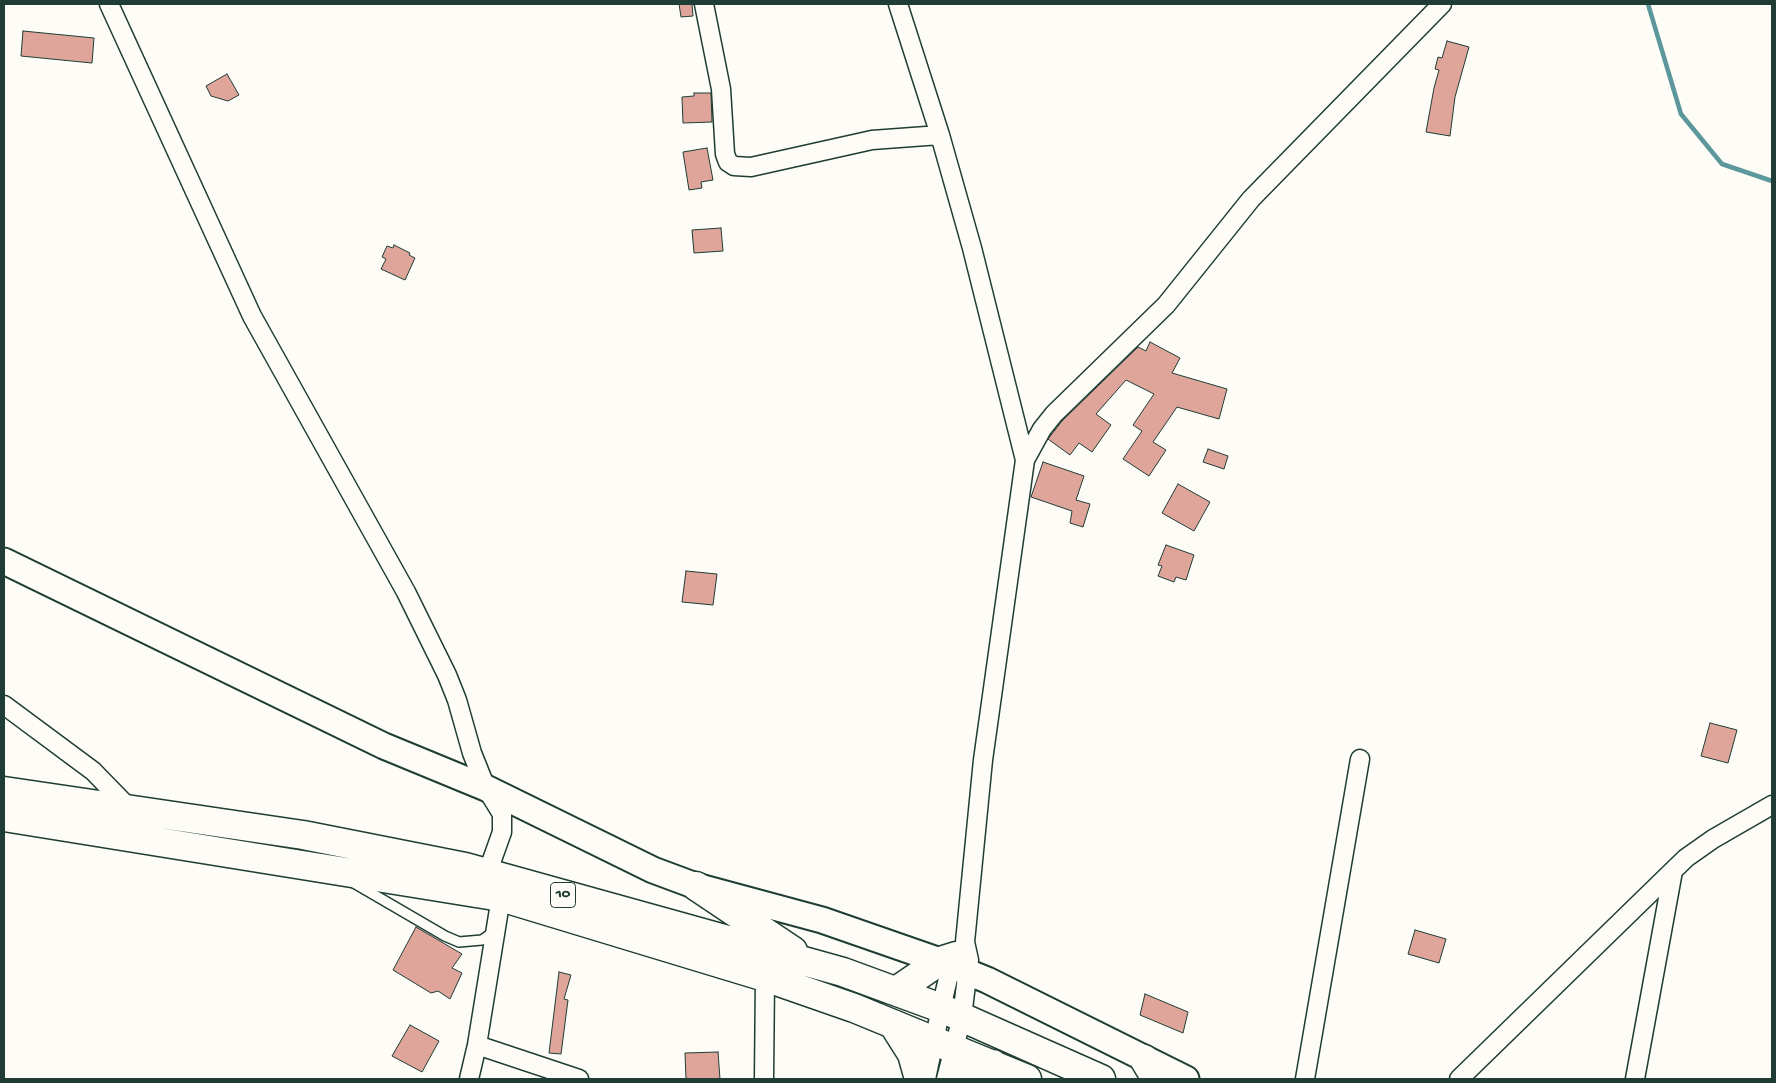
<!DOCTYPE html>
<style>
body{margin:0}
#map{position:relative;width:1776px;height:1083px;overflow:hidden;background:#fdfcf7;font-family:"Gochi Hand",sans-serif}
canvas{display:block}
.frame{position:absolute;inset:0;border:5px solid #1f3d34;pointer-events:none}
</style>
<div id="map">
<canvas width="1776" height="1083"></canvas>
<div class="frame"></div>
</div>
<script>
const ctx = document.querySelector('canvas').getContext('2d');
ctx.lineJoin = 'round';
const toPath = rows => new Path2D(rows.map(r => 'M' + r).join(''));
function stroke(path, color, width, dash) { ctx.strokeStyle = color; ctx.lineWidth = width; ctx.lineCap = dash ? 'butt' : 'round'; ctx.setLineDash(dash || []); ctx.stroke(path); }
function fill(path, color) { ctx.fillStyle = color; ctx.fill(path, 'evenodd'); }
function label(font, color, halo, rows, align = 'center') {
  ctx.font = font + ' "Gochi Hand",sans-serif'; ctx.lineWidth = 4; ctx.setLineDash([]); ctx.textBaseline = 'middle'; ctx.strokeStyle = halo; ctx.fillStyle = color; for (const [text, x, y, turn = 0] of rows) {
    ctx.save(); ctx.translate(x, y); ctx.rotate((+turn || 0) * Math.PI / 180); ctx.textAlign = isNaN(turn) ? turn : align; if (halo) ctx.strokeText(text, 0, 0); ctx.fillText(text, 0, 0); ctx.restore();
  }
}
const stream = toPath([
 [1648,4,1681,114,1722,164,1772,181]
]);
const building = toPath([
 [679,4,692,4,693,16,681,17,679,4],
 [23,31,94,38,92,63,21,56,23,31],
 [1447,41,1469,47,1455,97,1450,136,1426,132,1434,88,1439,70,1435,69,1438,57,1442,58,1447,41],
 [227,74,239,95,228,101,211,96,206,86,227,74],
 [694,93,711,93,712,122,683,123,682,97,694,96,694,93],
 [707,148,713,180,701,182,702,188,689,190,683,152,707,148],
 [721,228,723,251,694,253,692,230,721,228],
 [394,245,410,253,409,255,415,258,405,280,381,269,386,259,382,257,387,246,393,248,394,245],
 [1150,342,1180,358,1172,373,1227,389,1219,419,1177,407,1153,442,1166,450,1149,476,1123,459,1142,431,1133,425,1154,394,1126,380,1096,414,1111,425,1092,452,1079,443,1070,455,1048,439,1062,421,1138,347,1146,351,1150,342],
 [1208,449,1228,456,1224,469,1203,462,1208,449],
 [1043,462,1084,476,1076,500,1090,504,1083,527,1070,523,1072,511,1031,497,1043,462],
 [1178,484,1210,502,1194,531,1162,513,1178,484],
 [1166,545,1194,555,1186,580,1176,577,1174,582,1158,576,1162,566,1158,565,1166,545],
 [686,571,717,574,713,605,682,602,686,571],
 [1710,723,1737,730,1728,763,1701,756,1710,723],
 [416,927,462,954,452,968,462,973,450,999,438,991,431,993,393,970,416,927],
 [1415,930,1446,939,1439,963,1408,954,1415,930],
 [559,972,571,975,564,999,568,1000,561,1054,549,1053,559,972],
 [1145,994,1188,1012,1183,1033,1140,1015,1145,994],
 [410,1025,439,1041,422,1072,392,1056,410,1025],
 [718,1052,720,1079,686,1079,685,1053,718,1052]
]);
const lane = toPath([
 [354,883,445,936,459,942,482,940,495,931]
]);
const street = toPath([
 [109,4,252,316,406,592,447,675,457,700,472,753,486,788,502,814,502,832,487,874],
 [704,4,721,89,725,154,728,162,734,166,751,167,872,140,940,135],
 [898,4,940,135,972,248,1025,460],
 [4,705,93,771,130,809],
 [477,1045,579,1079],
 [469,1079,477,1045,501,897],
 [764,1079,765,977],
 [926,1079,941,1008,951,966,956,956],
 [946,1079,962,1017,969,960,965,942,983,760,1025,460,1042,429,1054,414,1166,305,1251,199,1442,4],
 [1305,1079,1360,759],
 [1459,1079,1686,858,1713,839,1772,805],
 [1635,1079,1673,871]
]);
const secondary = toPath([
 [4,561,384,746,486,788,653,870,696,886,822,920,940,961,987,980,1186,1079]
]);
const highway = toPath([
 [4,791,303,835,465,867,843,972,941,1008,1101,1079],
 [4,817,501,897,765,977,854,1008,1027,1079],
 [696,886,793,951],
 [896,991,940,961,956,956],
 [893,1024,912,1054,919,1079],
 [1144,1059,1156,1079],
 [964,1079,993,1064]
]);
const shields = [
 [563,895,25]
];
const shieldNames = [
 ["10",563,895]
];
stroke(stream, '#5c989b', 4.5);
fill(building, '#dfa59a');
stroke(building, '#1f3d34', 1);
stroke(lane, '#1f3d34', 12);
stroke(street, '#1f3d34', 21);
stroke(secondary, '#1f3d34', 29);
stroke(highway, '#1f3d34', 31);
stroke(lane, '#fdfcf7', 9);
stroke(street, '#fdfcf7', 18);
stroke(secondary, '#fdfcf7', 25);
stroke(highway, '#fdfcf7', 28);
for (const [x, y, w] of shields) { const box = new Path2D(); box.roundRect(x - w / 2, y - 12.5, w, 25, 4); ctx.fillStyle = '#fdfcf7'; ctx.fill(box); stroke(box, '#1f3d34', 1); }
label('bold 15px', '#1f3d34', null, shieldNames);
</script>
